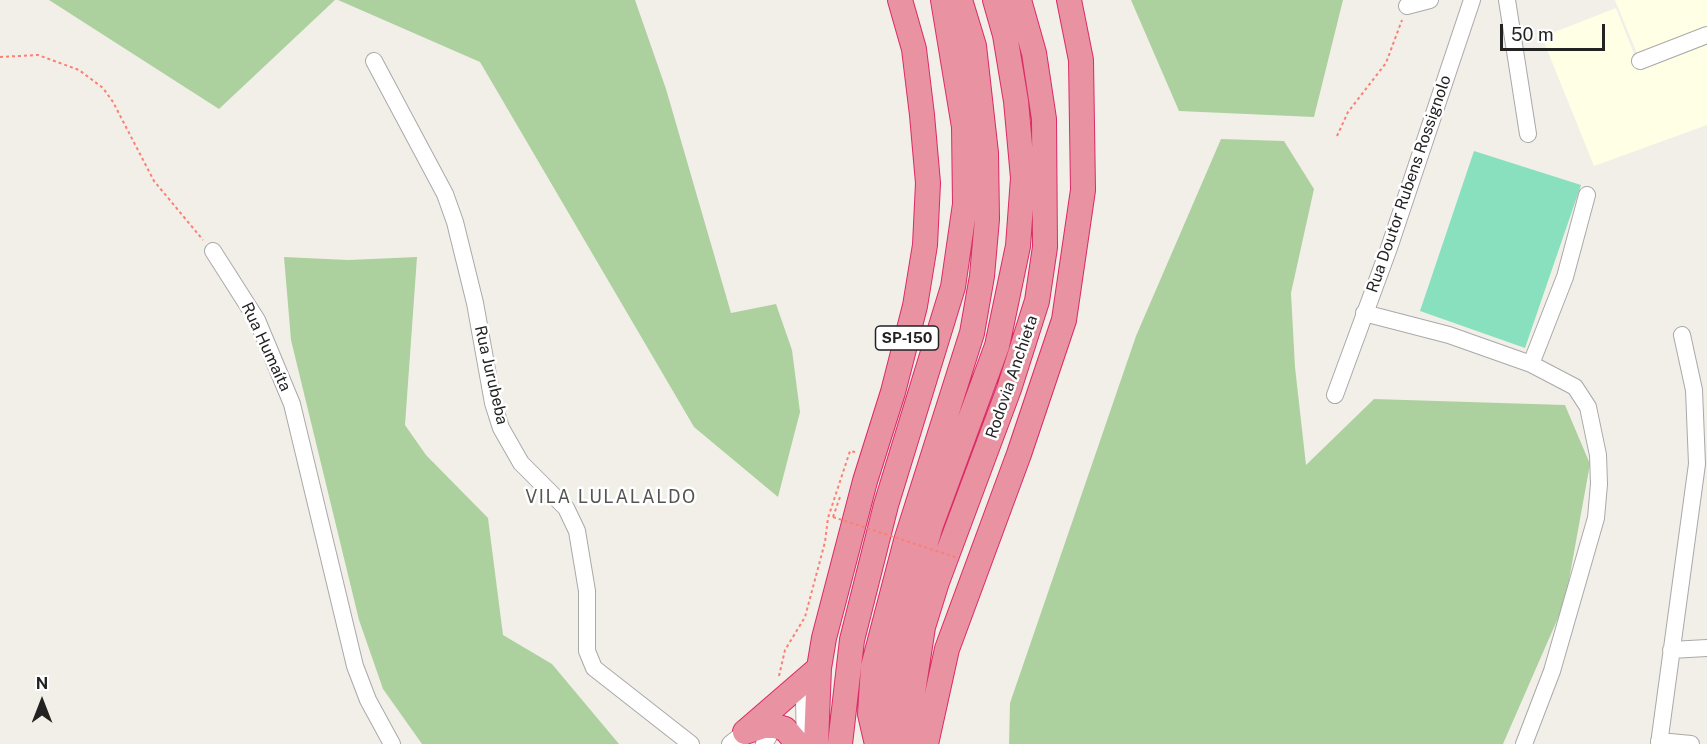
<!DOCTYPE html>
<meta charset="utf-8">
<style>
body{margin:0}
#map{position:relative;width:1707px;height:744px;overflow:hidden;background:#f2efe9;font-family:"Public Sans",sans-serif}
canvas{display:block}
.north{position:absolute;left:12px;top:672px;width:60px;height:60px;-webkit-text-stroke:4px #fff;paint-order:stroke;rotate:0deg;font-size:16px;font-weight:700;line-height:24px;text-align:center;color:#222}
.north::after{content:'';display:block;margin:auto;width:21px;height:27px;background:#222;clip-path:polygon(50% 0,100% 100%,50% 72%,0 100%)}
.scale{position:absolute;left:1500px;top:24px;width:105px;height:27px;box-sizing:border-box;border:3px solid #222;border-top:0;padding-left:8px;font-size:18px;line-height:21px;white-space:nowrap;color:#222;-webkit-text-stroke:4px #fff;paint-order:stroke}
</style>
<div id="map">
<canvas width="1707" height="744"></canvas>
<div class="north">N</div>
<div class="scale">50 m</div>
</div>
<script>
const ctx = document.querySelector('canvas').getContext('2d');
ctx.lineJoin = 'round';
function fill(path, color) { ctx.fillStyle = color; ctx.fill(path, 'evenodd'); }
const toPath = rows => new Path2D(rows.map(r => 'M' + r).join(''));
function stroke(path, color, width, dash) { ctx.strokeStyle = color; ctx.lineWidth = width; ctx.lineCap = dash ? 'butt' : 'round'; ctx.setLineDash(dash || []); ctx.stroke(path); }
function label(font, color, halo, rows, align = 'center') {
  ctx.font = font + ' "Public Sans",sans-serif'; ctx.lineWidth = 5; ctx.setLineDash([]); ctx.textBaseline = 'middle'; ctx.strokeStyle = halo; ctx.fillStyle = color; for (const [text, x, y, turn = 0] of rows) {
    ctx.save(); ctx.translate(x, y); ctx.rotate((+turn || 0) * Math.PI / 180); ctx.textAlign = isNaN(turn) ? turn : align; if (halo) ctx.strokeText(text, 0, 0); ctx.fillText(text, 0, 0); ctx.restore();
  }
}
const education = toPath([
 [1615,0,1707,0,1707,30,1638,56],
 [1616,8,1636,59,1707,36,1707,125,1594,166,1542,37]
]);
const forest = toPath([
 [49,0,335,0,219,109],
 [338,0,635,0,666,89,731,313,776,304,792,350,800,412,778,497,694,427,480,62],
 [1131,0,1343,0,1314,117,1179,111],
 [1221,139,1284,141,1314,189,1291,293,1295,367,1306,465,1374,399,1565,405,1590,464,1565,602,1503,744,1009,744,1010,703,1136,336],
 [284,257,348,260,417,257,405,425,426,455,488,518,503,635,552,664,619,744,422,744,383,689,359,620,291,340]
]);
const pitch = toPath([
 [1474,151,1581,185,1525,348,1420,311]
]);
const path = toPath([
 [0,57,38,55,79,70,103,88,113,102,154,181,203,240],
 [1337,136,1348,112,1386,63,1402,20],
 [833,517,840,497],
 [779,676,785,650,805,617,825,542,828,518,849,454,850,451,855,452]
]);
const minor = toPath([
 [1507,0,1528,134],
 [1407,6,1430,0],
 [374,61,445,194,455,222,475,303,493,403,501,428,521,463,566,508,577,531,587,591,587,651,594,668,691,744],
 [1640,61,1707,35],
 [213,251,257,320,292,404,355,666,368,700,392,744],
 [1364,313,1449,335,1531,364,1575,387,1588,407,1598,455,1599,484,1596,518,1552,671,1524,744],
 [1531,364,1565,277,1587,195],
 [1335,395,1389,248,1472,0],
 [1671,650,1707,648],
 [1659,741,1691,744],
 [730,744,745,732],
 [764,744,775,726],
 [805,744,804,700,814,677],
 [1659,744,1697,464,1694,390,1682,335]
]);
const highway = toPath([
 [745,732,819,668],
 [745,732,763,726,775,726,785,729,798,744],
 [876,740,870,714,873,667,906,541,972,333,982,276,987,219,986,153,974,46,960,0],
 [816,744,819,668,824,638,865,481,893,392,915,306,925,245,928,183,922,115,914,49,900,0],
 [840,744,852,640,886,505,953,287,965,204,964,127,943,0],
 [882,744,892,673,917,574,931,525,997,346,1018,246,1023,178,1016,101,1005,35,995,0],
 [905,744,923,627,937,582,1009,389,1037,301,1045,247,1044,119,1034,53,1019,0],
 [926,744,947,649,1019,454,1064,320,1083,190,1081,60,1069,0]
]);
const pathBridge = toPath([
 [833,517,958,558]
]);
const shields = [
 [907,338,63]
];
const shieldNames = [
 ["SP-150",907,338]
];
const streetNames = [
 ["Rua Doutor Rubens Rossignolo",1409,184,-71],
 ["Rua Humaíta",266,347,65],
 ["Rua Jurubeba",491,375,77],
 ["Rodovia Anchieta",1012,377,-71]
];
const neighbourhoodNames = [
 ["VILA LULALALDO",611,497]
];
fill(education, '#ffffe5');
fill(forest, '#add19e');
fill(pitch, '#88e0be');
stroke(minor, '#a9a9a9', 18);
stroke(highway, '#dc2a67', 26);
stroke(path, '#fa8072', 2, [3, 3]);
stroke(minor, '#fff', 16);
stroke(highway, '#e892a2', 24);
stroke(pathBridge, '#fa8072', 2, [3, 3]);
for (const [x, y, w] of shields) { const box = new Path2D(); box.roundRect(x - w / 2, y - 12, w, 24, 4.5); ctx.fillStyle = '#fff'; ctx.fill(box); stroke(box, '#222', 1.5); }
label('bold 15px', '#222', null, shieldNames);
label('16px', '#222', '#fff', streetNames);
ctx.letterSpacing = '1.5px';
label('18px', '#555', '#fff', neighbourhoodNames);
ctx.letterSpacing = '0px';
</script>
